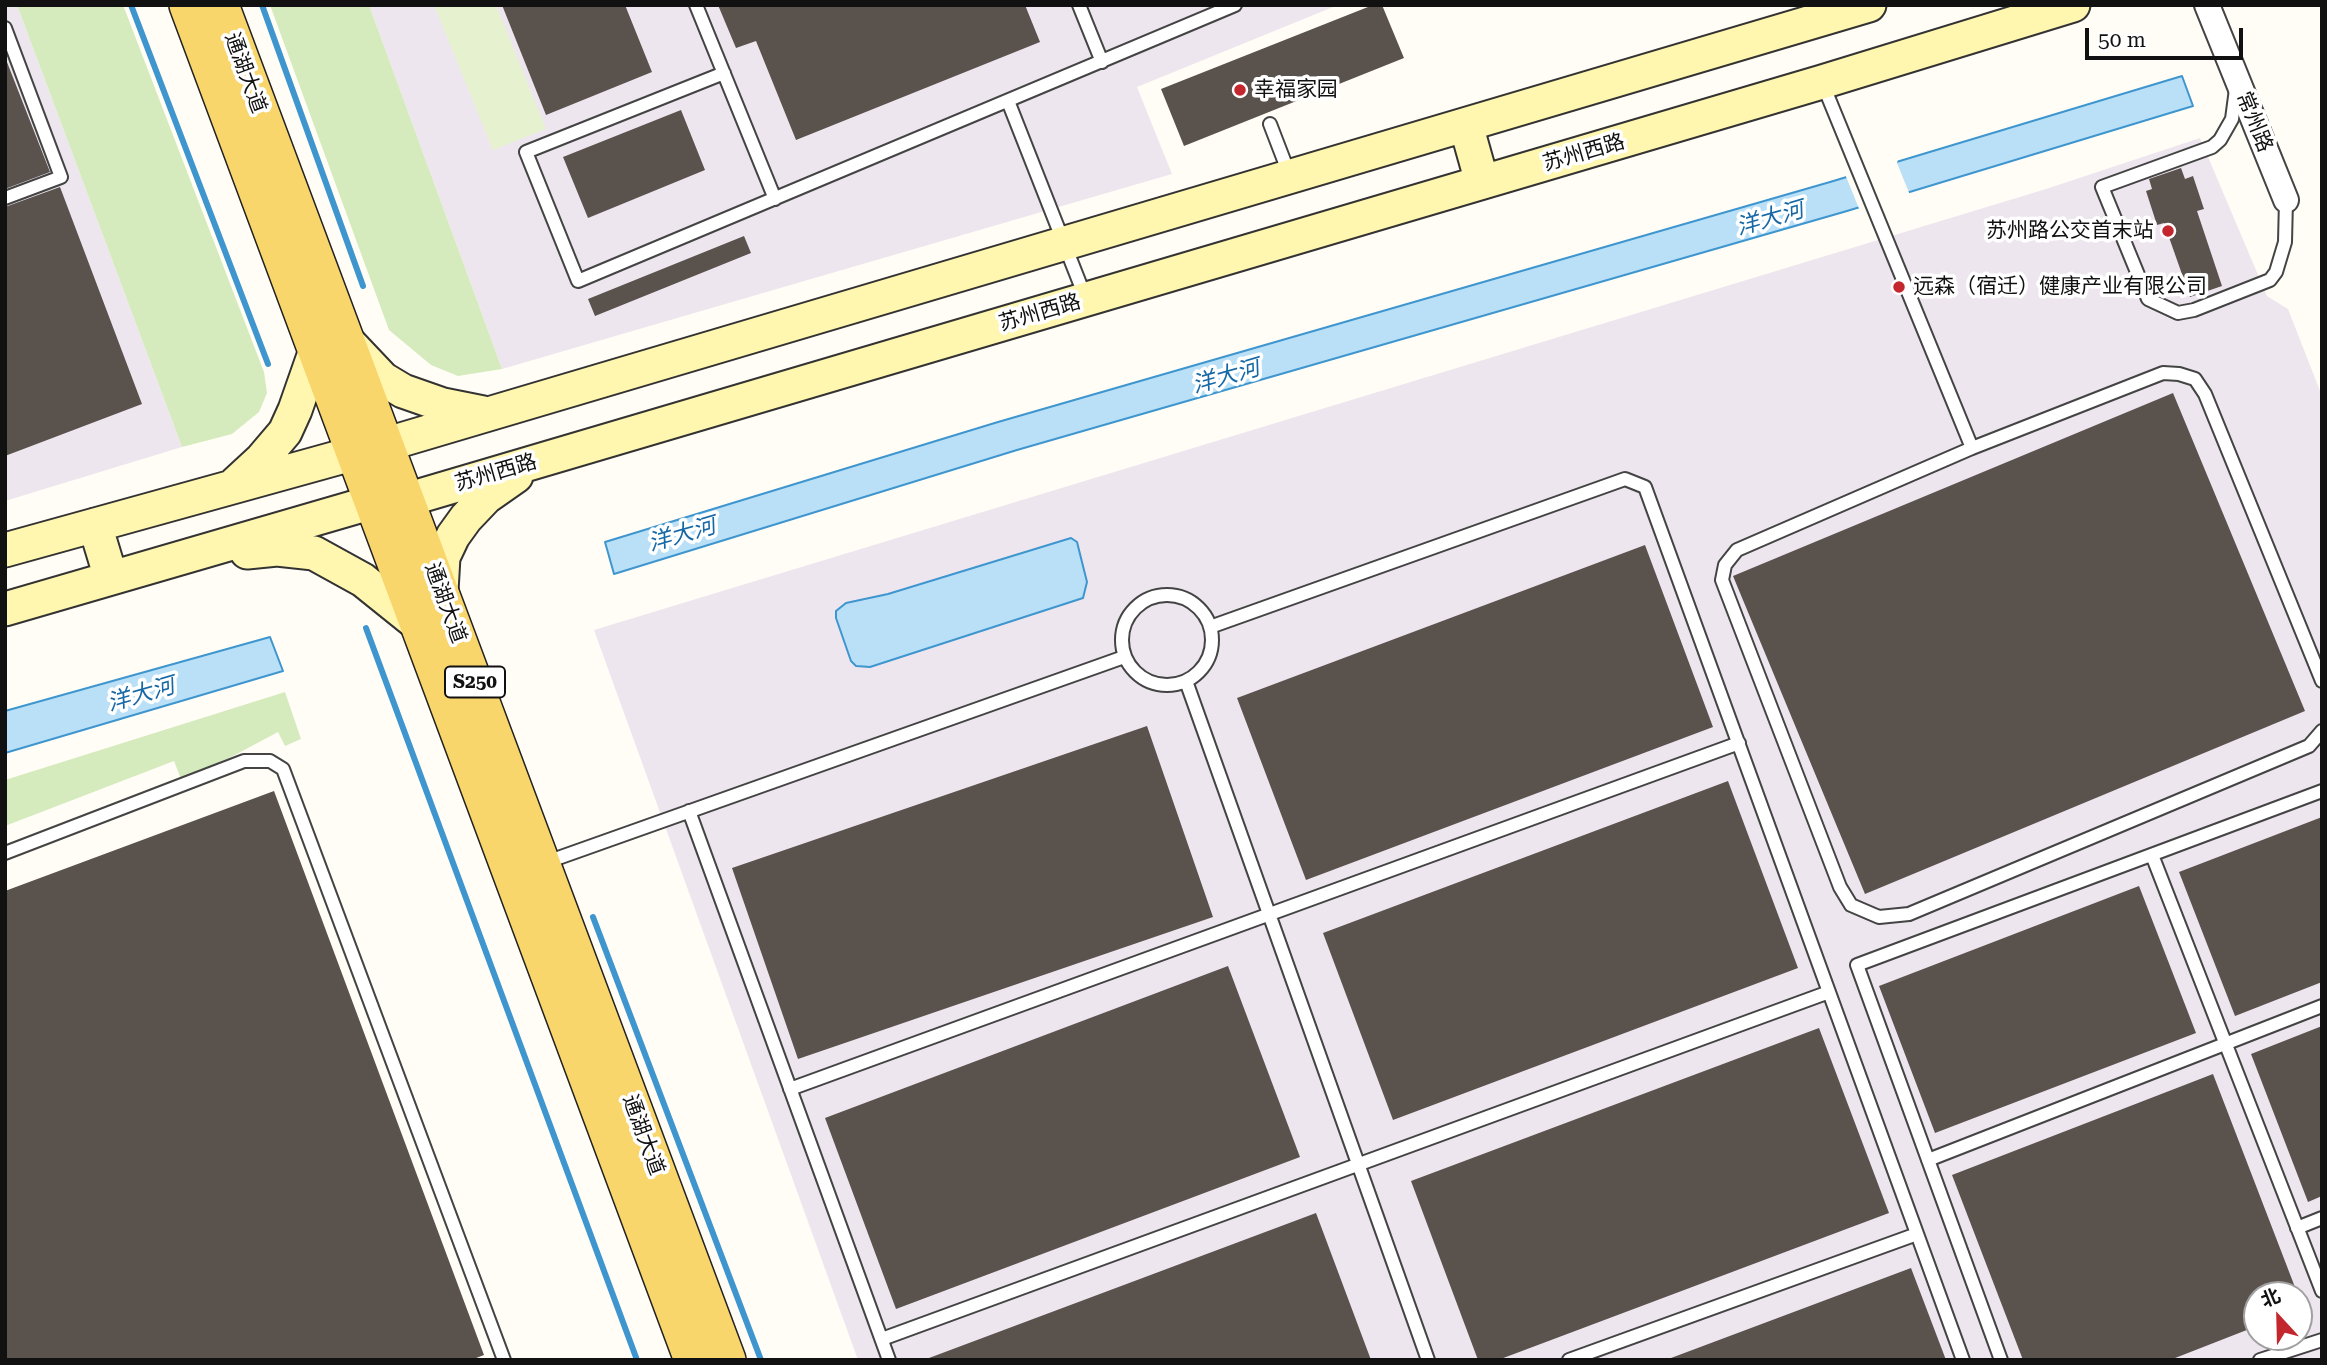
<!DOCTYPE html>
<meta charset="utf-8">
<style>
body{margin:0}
#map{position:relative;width:2327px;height:1365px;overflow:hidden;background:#fffdf5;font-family:"Roboto Serif","Noto Sans SC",serif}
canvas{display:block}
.frame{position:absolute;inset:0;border:7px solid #111;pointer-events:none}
.north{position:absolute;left:2243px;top:1281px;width:70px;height:70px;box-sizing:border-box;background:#fff;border:2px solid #a0a0a0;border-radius:50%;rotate:338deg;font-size:19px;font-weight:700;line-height:28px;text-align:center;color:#111}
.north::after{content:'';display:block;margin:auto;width:24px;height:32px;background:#c4262e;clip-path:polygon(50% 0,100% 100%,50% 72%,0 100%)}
.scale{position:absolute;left:2085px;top:28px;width:158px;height:32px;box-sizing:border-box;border:4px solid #111;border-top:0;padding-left:9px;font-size:21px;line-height:24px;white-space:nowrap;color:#111;-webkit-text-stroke:5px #fff;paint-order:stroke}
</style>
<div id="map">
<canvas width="2327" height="1365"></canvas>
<div class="frame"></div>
<div class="north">北</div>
<div class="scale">50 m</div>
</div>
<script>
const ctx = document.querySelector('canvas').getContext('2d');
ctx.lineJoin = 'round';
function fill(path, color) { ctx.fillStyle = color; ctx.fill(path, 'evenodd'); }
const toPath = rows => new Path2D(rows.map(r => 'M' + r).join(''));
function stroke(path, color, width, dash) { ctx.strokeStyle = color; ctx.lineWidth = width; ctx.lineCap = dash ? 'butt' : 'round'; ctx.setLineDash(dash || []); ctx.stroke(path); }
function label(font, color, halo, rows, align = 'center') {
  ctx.font = font + ' "Roboto Serif","Noto Sans SC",serif'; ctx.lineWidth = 7; ctx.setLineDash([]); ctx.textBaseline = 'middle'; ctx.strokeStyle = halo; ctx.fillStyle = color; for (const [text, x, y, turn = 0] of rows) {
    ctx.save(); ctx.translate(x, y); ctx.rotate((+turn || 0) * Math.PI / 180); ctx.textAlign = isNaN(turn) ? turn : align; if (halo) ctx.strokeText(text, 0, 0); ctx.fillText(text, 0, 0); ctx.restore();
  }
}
const industrial = toPath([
 [5,5,17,5,182,447,5,501],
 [369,5,1338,5,1137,87,1172,174,502,369],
 [2200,138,2267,296,2288,309,2322,396,2322,1360,858,1360,594,630,2046,189],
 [2257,1295,2299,1295,2299,1337,2257,1337]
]);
const green = toPath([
 [17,5,123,5,264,372,267,393,259,412,232,434,182,447],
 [270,5,369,5,502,369,458,376,431,365,389,330],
 [285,692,301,739,285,746,278,732,233,756,181,779,174,761,5,826,5,780]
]);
const pitch = toPath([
 [434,5,496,5,546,129,493,150]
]);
const water = toPath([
 [2182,76,2193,106,1847,211,1017,450,614,574,605,542,998,422,1830,182,2182,76],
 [1071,538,1077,542,1087,582,1083,598,870,667,856,666,851,661,836,618,836,611,846,603,888,594,1071,538],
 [270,637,283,671,5,753,5,711,270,637]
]);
const pier = toPath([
 [1898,159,1897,163,1910,195,1860,211,1845,174]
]);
const stream = toPath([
 [131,5,268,364],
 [262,5,363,286],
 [366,628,637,1360],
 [593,917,761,1360]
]);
const building = toPath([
 [502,5,625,5,652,72,546,115],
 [718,5,1025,5,1040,42,796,140,756,41,736,48],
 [1373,5,1382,5,1404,58,1184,146,1161,89],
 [5,57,50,172,5,189],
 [681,110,705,170,588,218,563,157],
 [2181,168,2185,179,2193,176,2204,209,2197,211,2222,286,2190,297,2164,223,2157,225,2146,191,2152,189,2149,179],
 [60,187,142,404,5,456,5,207],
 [744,236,751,253,595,316,588,299],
 [2173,393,2305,711,1865,894,1733,576],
 [1645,545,1713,727,1306,880,1237,698],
 [1147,726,1213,917,798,1059,732,868],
 [1728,781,1798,968,1393,1120,1323,933],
 [274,791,484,1355,471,1360,5,1360,5,891],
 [2322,817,2322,982,2235,1016,2179,872],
 [2139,886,2196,1033,1935,1133,1879,986],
 [1228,966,1300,1157,896,1309,825,1118],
 [2322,1026,2322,1196,2308,1202,2251,1054],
 [1819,1028,1889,1213,1498,1360,1478,1360,1411,1181],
 [2213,1074,2298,1295,2257,1295,2257,1326,2170,1360,2023,1360,1952,1175],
 [1316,1213,1371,1360,930,1360,929,1358],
 [1911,1268,1946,1360,1672,1360,1671,1358]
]);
const lane = toPath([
 [696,5,775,199],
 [1079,5,1102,62],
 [5,28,61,177,5,198],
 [724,73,526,152,578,281,1235,5],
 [1822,82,1972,448],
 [2236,89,2232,119,2220,140,2212,147,2102,187,2148,299,2178,313,2194,310,2270,280,2276,272,2285,242,2286,200],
 [1008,101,1086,299],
 [1270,124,1290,176],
 '1122 640a45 45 0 1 1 90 0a45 45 0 1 1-90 0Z',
 [1210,627,1625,479,1645,487,1963,1360],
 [1186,681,1428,1360],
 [2322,681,2205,394,2195,379,2179,374,2163,373,1972,448,1737,550,1725,565,1722,580,1840,887,1851,905,1879,917,1909,914,2309,746,2322,731],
 [689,811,889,1360],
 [5,853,244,761,270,761,283,769,504,1360],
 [2152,855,2322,1291],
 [544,863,1124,657],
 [790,1089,1739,743],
 [1928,1160,2322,1006],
 [2297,1228,2322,1218],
 [882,1339,1829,992],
 [1569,1360,1917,1234],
 [2001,1360,1857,965,2322,791],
 [2260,1360,2322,1340]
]);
const street = toPath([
 [2207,5,2286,200]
]);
const secondary = toPath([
 [1466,125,1482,182],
 [347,341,383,379,403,391,443,405,483,413],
 [236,483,262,459,285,432,295,410,316,350],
 [95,525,111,578],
 [5,550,384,445,1869,5],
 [247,552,277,549,314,553,363,580,419,625],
 [441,591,443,557,453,536,466,518,486,497,516,476],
 [5,609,373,502,406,500,1822,82,2073,5]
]);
const primary = toPath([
 [188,5,693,1360],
 [220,5,727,1360]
]);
const markers = [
 [1240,90,7,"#c4262e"],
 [2168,231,7,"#c4262e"],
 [1899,287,7,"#c4262e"]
];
const shields = [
 [475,682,60]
];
const shieldNames = [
 ["S250",475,682]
];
const streetNames = [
 ["通湖大道",245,73,70],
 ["常州路",2254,122,68],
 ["苏州西路",1584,153,-16],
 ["苏州西路",1040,313,-16],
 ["苏州西路",496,473,-16],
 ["通湖大道",445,603,70],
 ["通湖大道",643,1135,70]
];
const poiNames = [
 ["幸福家园",1254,90],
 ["苏州路公交首末站",2154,231,"right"],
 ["远森（宿迁）健康产业有限公司",1913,287]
];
const waterNames = [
 ["洋大河",1770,219,-16],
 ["洋大河",1226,377,-16],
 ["洋大河",682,535,-16],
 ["洋大河",141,695,-16]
];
fill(industrial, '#eee6ef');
fill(green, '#d5ebbd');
fill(pitch, '#e6f2cf');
fill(water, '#b9e0f7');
stroke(water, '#3f96cf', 2);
fill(pier, '#fffdf5');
stroke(stream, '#3f96cf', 6);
fill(building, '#5a524d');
stroke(lane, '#444', 16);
stroke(street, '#444', 28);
stroke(secondary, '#333', 37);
stroke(primary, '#222', 40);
stroke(lane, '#fff', 12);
stroke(street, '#fff', 24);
stroke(secondary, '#fff6b0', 33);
stroke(primary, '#f9d66b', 37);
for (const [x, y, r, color] of markers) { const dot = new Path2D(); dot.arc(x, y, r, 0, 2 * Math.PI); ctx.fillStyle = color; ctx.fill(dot); stroke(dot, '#fff', 2.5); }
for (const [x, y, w] of shields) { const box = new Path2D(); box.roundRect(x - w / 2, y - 15.5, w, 31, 5); ctx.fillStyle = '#fff'; ctx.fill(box); stroke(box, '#111', 2); }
label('bold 19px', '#111', null, shieldNames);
label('21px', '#111', '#fff', streetNames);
label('21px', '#111', '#fff', poiNames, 'left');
label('italic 23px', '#1768a6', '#fff', waterNames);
</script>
